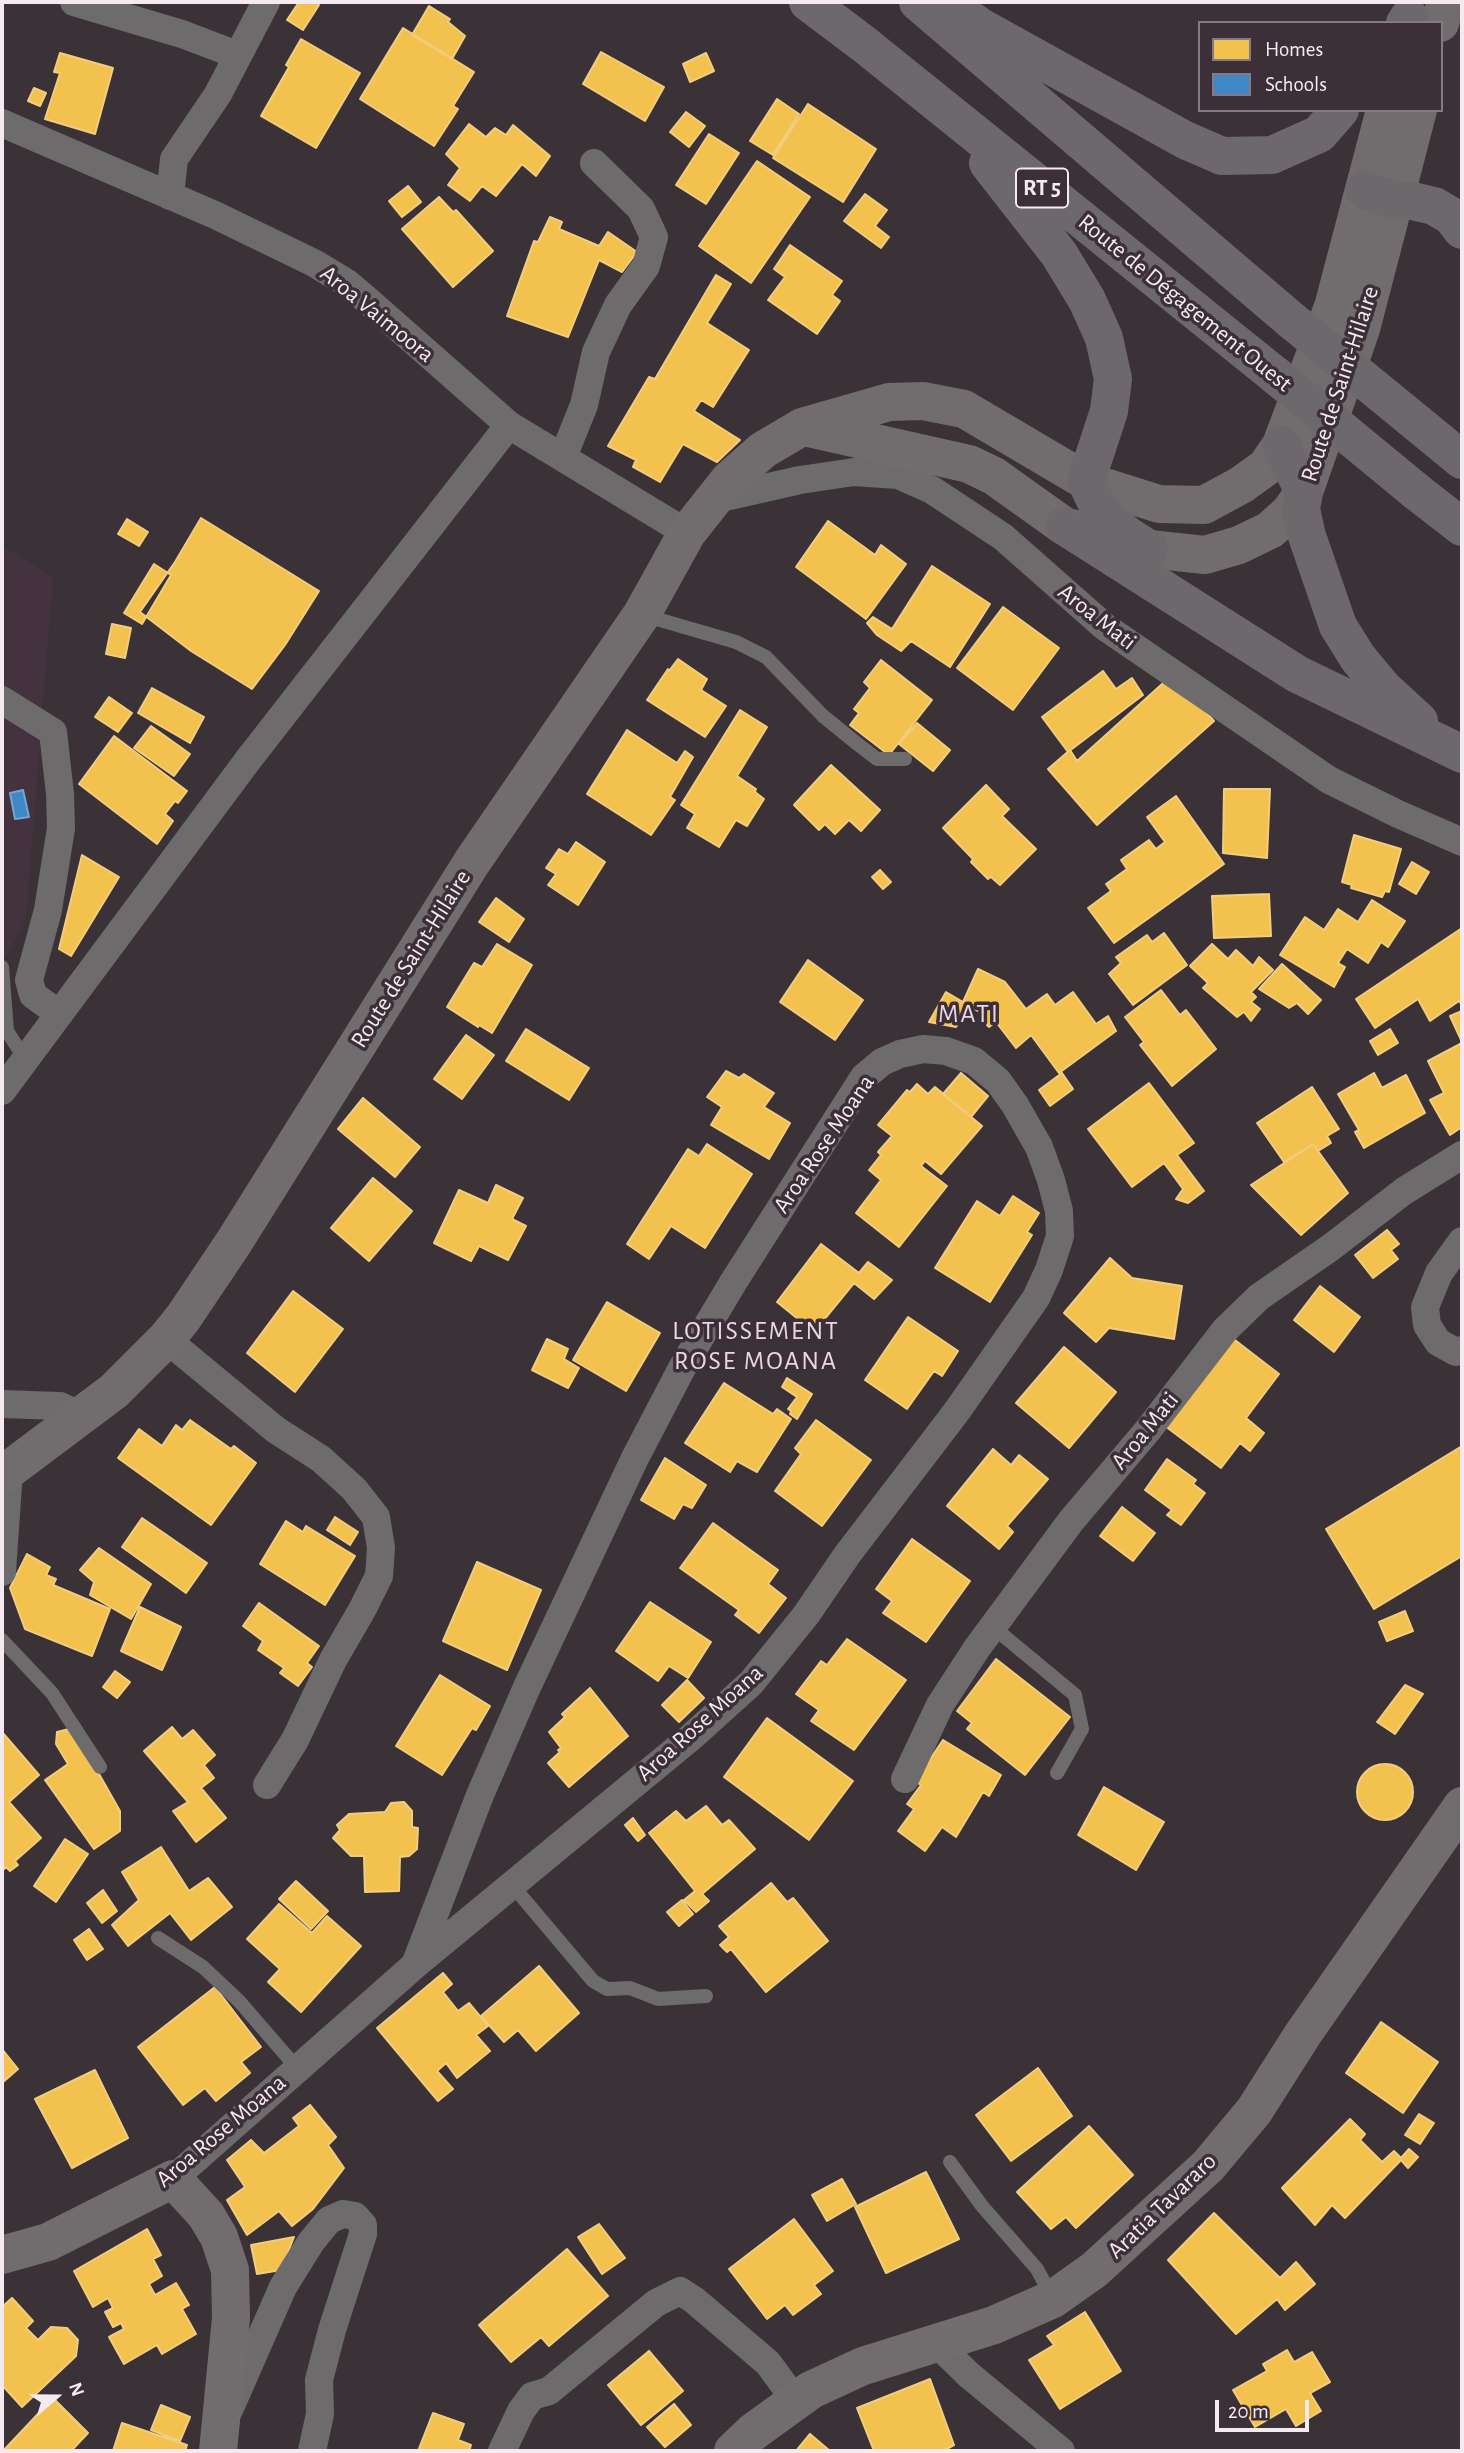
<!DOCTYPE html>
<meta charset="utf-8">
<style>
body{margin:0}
#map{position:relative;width:1464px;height:2453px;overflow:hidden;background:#3a3237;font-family:"Alegreya Sans",sans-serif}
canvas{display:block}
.frame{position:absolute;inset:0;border:4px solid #f4eaf0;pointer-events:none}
.legend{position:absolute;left:1198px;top:21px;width:245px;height:91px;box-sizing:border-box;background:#3d2f38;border:2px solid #867a82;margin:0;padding:9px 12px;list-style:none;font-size:21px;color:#f4eaf0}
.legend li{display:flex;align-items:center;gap:14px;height:35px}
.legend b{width:35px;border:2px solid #867a82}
.north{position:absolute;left:21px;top:2362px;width:70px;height:70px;-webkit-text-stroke:5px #3d2f38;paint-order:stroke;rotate:70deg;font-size:19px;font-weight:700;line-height:28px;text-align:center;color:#f4eaf0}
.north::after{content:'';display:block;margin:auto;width:24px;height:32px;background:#f4eaf0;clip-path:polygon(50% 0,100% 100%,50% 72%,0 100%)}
.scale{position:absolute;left:1215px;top:2400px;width:94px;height:32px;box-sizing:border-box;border:4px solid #f4eaf0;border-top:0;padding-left:9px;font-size:21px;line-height:24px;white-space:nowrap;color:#f4eaf0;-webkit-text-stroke:5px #3d2f38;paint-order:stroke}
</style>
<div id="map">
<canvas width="1464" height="2453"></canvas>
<div class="frame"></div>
<ul class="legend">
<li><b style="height:19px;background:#f2c14e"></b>Homes</li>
<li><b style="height:19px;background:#3f88c5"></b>Schools</li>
</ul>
<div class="north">N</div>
<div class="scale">20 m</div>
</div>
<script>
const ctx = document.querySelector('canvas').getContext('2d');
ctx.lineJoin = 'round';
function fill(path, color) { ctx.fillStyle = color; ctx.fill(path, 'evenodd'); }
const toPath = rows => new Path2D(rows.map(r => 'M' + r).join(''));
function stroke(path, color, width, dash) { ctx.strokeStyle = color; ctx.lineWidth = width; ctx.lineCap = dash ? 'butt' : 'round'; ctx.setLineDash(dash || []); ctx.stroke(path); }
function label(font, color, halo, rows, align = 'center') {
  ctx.font = font + ' "Alegreya Sans",sans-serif'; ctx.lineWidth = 7; ctx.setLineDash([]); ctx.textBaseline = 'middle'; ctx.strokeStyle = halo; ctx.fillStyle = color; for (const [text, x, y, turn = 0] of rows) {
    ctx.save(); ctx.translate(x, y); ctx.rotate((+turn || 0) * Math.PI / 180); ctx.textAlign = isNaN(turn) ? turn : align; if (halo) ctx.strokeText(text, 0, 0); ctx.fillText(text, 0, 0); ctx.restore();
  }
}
const built = toPath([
 [2,546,53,577,26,919,2,965]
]);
const homes = toPath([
 [299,2,314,2,319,5,303,30,287,20,299,2],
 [429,6,450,19,448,22,465,36,452,59,412,35,429,6],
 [403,28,474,72,453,106,458,109,434,146,360,99,403,28],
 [301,39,360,73,316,148,261,116,289,67,286,65,301,39],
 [601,52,664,87,645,121,583,84,601,52],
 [60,53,113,68,95,134,45,119,60,73,54,72,60,53],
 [706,53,714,71,690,82,683,64,706,53],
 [34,88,46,93,40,106,28,101,34,88],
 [777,99,799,114,773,155,750,141,777,99],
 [808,104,876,149,843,202,773,158,808,104],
 [686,112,705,126,689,147,670,132,686,112],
 [469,124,486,137,495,128,506,135,513,125,550,156,536,176,522,164,496,196,482,186,470,201,448,185,460,168,446,154,469,124],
 [709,134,739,153,706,204,676,185,709,134],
 [757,161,810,197,751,283,699,246,757,161],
 [408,186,421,202,402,217,389,201,408,186],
 [865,194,887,210,875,226,889,237,881,248,844,221,865,194],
 [439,197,453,212,456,210,493,251,453,287,402,229,439,197],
 [550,217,562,222,559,229,599,246,608,232,637,252,622,272,599,260,568,337,507,316,534,241,538,242,550,217],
 [790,245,842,281,832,295,840,301,817,334,768,300,785,277,774,269,790,245],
 [716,275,731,284,707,323,749,350,713,407,701,400,694,411,740,440,717,462,683,444,660,482,633,467,636,460,608,446,649,377,655,379,716,275],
 [201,518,319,591,285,645,252,689,191,651,140,612,175,562,201,518],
 [127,519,148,532,139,546,118,534,127,519],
 [828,521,875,555,881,545,906,564,866,619,796,567,828,521],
 [154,564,171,575,142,624,124,613,154,564],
 [932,566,990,604,950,667,911,641,901,651,877,635,867,623,873,617,892,629,932,566],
 [1003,607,1059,648,1013,710,957,668,1003,607],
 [112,624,131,628,125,658,106,654,112,624],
 [678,659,707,679,701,690,726,706,705,737,647,700,668,669,669,671,678,659],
 [881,660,932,700,889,755,850,725,859,713,854,709,870,688,864,682,881,660],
 [1103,671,1116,689,1132,678,1143,695,1068,752,1042,717,1103,671],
 [1172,675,1214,721,1097,825,1048,769,1070,750,1077,761,1172,675],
 [152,688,204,717,190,743,138,713,152,688],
 [109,697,132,713,118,732,95,717,109,697],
 [740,710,767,727,737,776,756,789,755,792,764,799,747,826,736,820,719,847,687,828,695,814,681,805,740,710],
 [917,723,950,750,933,771,899,744,917,723],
 [151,726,190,754,174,776,134,748,151,726],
 [627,730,677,763,685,751,693,757,670,797,675,800,651,835,587,794,627,730],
 [114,736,187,791,178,803,175,801,165,814,173,821,157,844,79,784,114,736],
 [831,765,880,810,861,831,849,820,835,834,825,824,819,830,794,805,831,765],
 [986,785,1009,809,1002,816,1036,849,1000,885,991,877,988,879,971,862,973,859,943,828,986,785],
 [1224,789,1270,789,1267,858,1223,853,1224,789],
 [1176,796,1224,864,1114,943,1088,908,1111,891,1106,884,1127,869,1121,860,1149,840,1156,849,1165,842,1147,817,1176,796],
 [1354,835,1401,849,1389,892,1385,891,1382,897,1351,888,1352,885,1342,882,1354,835],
 [576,842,605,862,578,905,548,885,556,874,546,868,559,849,568,854,576,842],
 [82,855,119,877,71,956,59,949,82,855],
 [1412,862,1429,872,1416,894,1399,884,1412,862],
 [880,870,891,882,883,889,872,877,880,870],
 [1269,894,1271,936,1214,938,1212,896,1269,894],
 [496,898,524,919,509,942,479,922,496,898],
 [1372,900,1405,921,1388,947,1381,942,1368,963,1347,949,1338,963,1345,967,1334,987,1280,955,1305,917,1324,930,1338,909,1358,922,1372,900],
 [1462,928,1462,1005,1459,1001,1430,1021,1418,999,1375,1028,1356,999,1462,928],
 [1164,933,1187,965,1133,1005,1109,974,1121,963,1116,957,1147,935,1152,942,1164,933],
 [497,944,532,965,492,1033,479,1025,478,1027,447,1007,474,963,482,967,497,944],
 [1212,944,1228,959,1236,950,1253,966,1259,957,1273,970,1251,992,1256,997,1251,1002,1260,1009,1251,1021,1244,1012,1237,1017,1203,988,1208,983,1190,966,1212,944],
 [808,960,863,1000,835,1040,780,1002,808,960],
 [1282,964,1321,1000,1308,1014,1297,1003,1289,1008,1259,989,1282,964],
 [978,969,1005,982,1026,1009,1047,994,1055,1005,1073,992,1096,1024,1108,1016,1116,1031,1059,1073,1031,1035,1016,1048,996,1022,989,1027,980,1018,982,1013,969,1006,956,1027,929,1022,946,992,963,1002,978,969],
 [1161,990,1180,1015,1186,1010,1216,1049,1172,1086,1140,1045,1144,1042,1125,1017,1161,990],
 [1462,1011,1462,1042,1450,1016,1462,1011],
 [526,1029,589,1068,569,1100,506,1061,526,1029],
 [1390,1029,1398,1043,1378,1055,1370,1041,1390,1029],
 [466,1035,494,1055,462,1099,434,1079,466,1035],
 [1462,1043,1462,1127,1450,1135,1430,1100,1444,1093,1428,1061,1462,1043],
 [726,1071,739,1078,744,1074,774,1093,764,1107,790,1123,769,1159,711,1125,722,1107,707,1097,726,1071],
 [961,1073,988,1096,971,1117,943,1094,961,1073],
 [1062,1073,1073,1089,1050,1106,1039,1090,1062,1073],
 [1374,1073,1382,1088,1406,1075,1425,1113,1364,1148,1355,1132,1359,1130,1338,1094,1374,1073],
 [1149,1083,1194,1143,1177,1155,1204,1191,1188,1203,1176,1199,1183,1189,1164,1163,1132,1187,1088,1129,1149,1083],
 [917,1084,928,1094,935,1087,982,1126,941,1174,925,1161,921,1166,947,1186,899,1247,856,1213,881,1180,869,1170,881,1155,878,1152,892,1136,878,1125,907,1090,910,1092,917,1084],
 [1312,1087,1339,1129,1327,1136,1331,1143,1318,1151,1313,1144,1284,1162,1257,1123,1312,1087],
 [363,1098,420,1147,395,1177,338,1129,363,1098],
 [707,1144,752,1174,705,1248,671,1226,649,1259,627,1244,688,1149,699,1156,707,1144],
 [1313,1144,1348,1193,1301,1235,1251,1185,1313,1144],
 [373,1178,412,1211,369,1261,331,1228,373,1178],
 [496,1185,523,1198,512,1219,526,1226,508,1260,479,1246,471,1261,434,1243,459,1190,488,1203,496,1185],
 [1013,1196,1039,1213,1027,1232,1032,1235,990,1302,935,1268,977,1201,1000,1216,1013,1196],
 [1387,1230,1399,1244,1391,1250,1398,1259,1373,1278,1355,1255,1387,1230],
 [821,1244,859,1273,868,1262,892,1280,874,1299,854,1283,814,1332,777,1302,821,1244],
 [1110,1258,1132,1278,1182,1286,1174,1339,1109,1328,1096,1342,1064,1313,1110,1258],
 [1320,1286,1360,1317,1334,1352,1294,1320,1320,1286],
 [293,1291,343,1329,295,1392,247,1353,293,1291],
 [607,1302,660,1333,626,1391,573,1360,607,1302],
 [908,1317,958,1351,942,1376,934,1371,907,1409,865,1380,908,1317],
 [1231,1337,1279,1374,1246,1418,1264,1433,1250,1451,1240,1443,1221,1468,1165,1426,1231,1337],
 [547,1339,568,1349,564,1359,579,1368,568,1388,532,1370,547,1339],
 [1064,1347,1116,1392,1069,1448,1016,1403,1064,1347],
 [787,1378,812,1394,797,1419,790,1414,791,1411,788,1409,797,1397,782,1387,787,1378],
 [724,1383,773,1414,777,1409,791,1419,757,1472,737,1461,730,1472,685,1443,724,1383],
 [190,1420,231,1449,234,1446,256,1463,211,1525,118,1458,139,1429,162,1446,176,1425,182,1430,190,1420],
 [816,1420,871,1460,822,1526,775,1491,801,1454,795,1448,816,1420],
 [1462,1446,1462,1556,1374,1609,1326,1529,1462,1446],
 [993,1449,1011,1465,1019,1455,1048,1479,1007,1526,1013,1532,999,1549,947,1506,993,1449],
 [665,1458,706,1485,692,1508,683,1504,674,1519,641,1500,665,1458],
 [1167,1459,1196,1480,1193,1484,1205,1493,1181,1525,1167,1515,1172,1510,1145,1490,1167,1459],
 [1122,1507,1155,1533,1133,1561,1100,1536,1122,1507],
 [335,1517,358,1532,350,1545,327,1530,335,1517],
 [142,1518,207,1563,186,1593,122,1547,142,1518],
 [286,1521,303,1532,306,1526,355,1556,325,1605,260,1564,286,1521],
 [713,1523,778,1570,768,1584,786,1598,759,1633,735,1615,739,1610,680,1568,713,1523],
 [912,1539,970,1581,926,1642,883,1613,892,1601,876,1589,912,1539],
 [99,1548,151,1584,131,1619,90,1595,94,1582,80,1570,99,1548],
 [27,1554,50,1567,46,1575,56,1579,53,1585,110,1609,92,1656,25,1629,10,1588,27,1554],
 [477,1562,541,1590,507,1670,443,1641,477,1562],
 [650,1602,711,1642,688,1678,669,1666,658,1681,616,1651,650,1602],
 [259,1603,319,1646,307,1663,312,1667,298,1686,280,1673,284,1668,258,1650,263,1641,243,1626,259,1603],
 [140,1607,181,1627,162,1670,121,1651,140,1607],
 [1405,1611,1413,1631,1387,1641,1379,1622,1405,1611],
 [847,1639,906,1680,854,1750,811,1721,819,1710,796,1694,821,1661,827,1665,847,1639],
 [996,1659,1070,1717,1025,1775,967,1729,972,1723,957,1711,996,1659],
 [115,1671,130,1682,117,1698,103,1687,115,1671],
 [440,1675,490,1706,476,1730,472,1728,442,1775,396,1746,440,1675],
 [687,1680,704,1698,679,1722,662,1705,687,1680],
 [1405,1685,1423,1694,1395,1734,1377,1722,1405,1685],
 [590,1688,628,1736,569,1787,548,1763,560,1752,558,1750,561,1748,549,1732,565,1717,562,1714,590,1688],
 [767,1718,853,1781,809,1840,724,1777,767,1718],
 [172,1727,182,1739,193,1730,215,1755,204,1765,214,1778,201,1788,226,1818,196,1842,173,1811,188,1802,144,1751,172,1727],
 [73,1728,120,1811,120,1831,94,1849,45,1780,68,1764,56,1744,57,1732,73,1728],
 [2,1732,39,1775,9,1802,41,1838,15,1861,18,1865,10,1871,6,1867,2,1871,2,1732],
 [943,1740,1001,1775,989,1796,983,1792,956,1837,942,1827,925,1851,898,1831,914,1809,907,1804,921,1785,915,1781,943,1740],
 '1357 1792a28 28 0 1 1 56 0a28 28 0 1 1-56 0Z',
 [1104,1787,1164,1822,1136,1870,1078,1835,1104,1787],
 [404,1802,412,1811,412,1827,418,1828,417,1849,409,1856,400,1857,399,1891,365,1892,364,1856,351,1856,333,1838,340,1830,337,1825,349,1814,385,1812,391,1803,404,1802],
 [706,1806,722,1825,729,1820,755,1849,702,1894,709,1901,696,1912,684,1900,695,1891,649,1833,676,1811,686,1821,706,1806],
 [633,1818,645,1835,638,1841,625,1825,633,1818],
 [65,1839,88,1854,56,1902,34,1886,65,1839],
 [161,1847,189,1891,208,1878,232,1907,191,1940,170,1913,128,1946,112,1925,139,1900,122,1872,161,1847],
 [296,1881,328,1911,311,1929,279,1899,296,1881],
 [771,1883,787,1902,793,1898,828,1941,766,1992,731,1949,727,1952,720,1945,729,1937,719,1926,771,1883],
 [103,1890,117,1911,102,1923,87,1903,103,1890],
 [682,1900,693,1914,679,1926,667,1912,682,1900],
 [279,1904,312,1933,327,1916,361,1946,301,2012,268,1982,280,1969,247,1939,279,1904],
 [89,1929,103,1949,87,1960,74,1940,89,1929],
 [539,1966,579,2013,536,2051,518,2030,504,2042,481,2016,539,1966],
 [443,1973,452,1984,443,1992,458,2011,469,2003,488,2026,476,2035,490,2051,457,2078,446,2063,437,2071,453,2089,438,2101,377,2028,443,1973],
 [215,1987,261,2047,241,2062,250,2073,216,2101,205,2088,183,2105,138,2047,215,1987],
 [1381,2022,1438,2062,1403,2113,1346,2073,1381,2022],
 [2,2049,18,2069,2,2083,2,2049],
 [1038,2068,1072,2116,1011,2161,976,2115,1038,2068],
 [95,2070,128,2138,72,2168,35,2099,95,2070],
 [310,2105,336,2137,328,2145,344,2168,313,2209,292,2226,279,2211,247,2235,227,2200,245,2187,227,2160,251,2140,264,2153,299,2126,293,2118,310,2105],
 [1419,2114,1434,2123,1420,2144,1405,2135,1419,2114],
 [1350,2119,1365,2134,1360,2140,1382,2162,1394,2151,1401,2158,1409,2149,1418,2157,1408,2168,1401,2160,1345,2218,1332,2205,1315,2225,1282,2188,1350,2119],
 [1089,2126,1133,2175,1076,2228,1066,2217,1051,2229,1017,2192,1089,2126],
 [926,2172,959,2239,886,2273,855,2207,926,2172],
 [842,2179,856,2204,827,2221,812,2195,842,2179],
 [1214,2213,1280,2278,1296,2262,1315,2284,1285,2310,1277,2299,1236,2334,1168,2260,1214,2213],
 [794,2219,833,2271,814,2285,821,2294,793,2315,785,2305,767,2319,729,2269,794,2219],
 [599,2224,625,2258,602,2274,578,2237,599,2224],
 [147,2229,161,2255,153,2259,162,2276,149,2284,155,2295,176,2283,189,2305,182,2309,196,2334,162,2354,157,2345,124,2364,109,2337,124,2329,121,2323,113,2327,105,2312,113,2308,108,2298,93,2307,74,2271,147,2229],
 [294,2237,281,2270,257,2274,251,2245,294,2237],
 [567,2249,608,2296,549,2346,541,2337,511,2362,479,2325,567,2249],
 [12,2298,33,2321,26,2328,38,2340,51,2327,67,2328,78,2340,76,2356,22,2407,2,2385,2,2307,12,2298],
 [1085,2312,1121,2371,1060,2409,1029,2360,1054,2345,1047,2336,1085,2312],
 [1287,2350,1294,2362,1312,2352,1330,2382,1310,2393,1321,2411,1296,2426,1286,2409,1255,2427,1233,2390,1267,2371,1263,2364,1287,2350],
 [649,2351,683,2391,641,2425,608,2385,649,2351],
 [930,2379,954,2445,943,2451,874,2451,857,2408,930,2379],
 [53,2398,88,2433,71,2451,3,2451,53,2398],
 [674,2404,691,2425,665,2447,647,2427,674,2404],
 [161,2405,190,2417,180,2441,151,2430,161,2405],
 [433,2413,464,2424,458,2440,471,2445,469,2451,418,2451,433,2413],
 [122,2423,187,2445,185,2451,113,2451,122,2423],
 [810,2434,830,2451,796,2451,810,2434]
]);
const schools = toPath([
 [23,790,29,817,15,819,10,793,23,790]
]);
const lane = toPath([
 [643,615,736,642,766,657,823,716,855,742,877,759,905,759],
 [2,967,7,1031,25,1059],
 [993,1627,1075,1695,1082,1729,1057,1773],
 [2,1640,52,1693,100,1767],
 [512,1885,593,1981,607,1989,630,1988,658,1999,706,1996],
 [158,1938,203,1967,239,2001,297,2068],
 [950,2162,982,2206,1037,2269,1052,2297]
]);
const street = toPath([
 [74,2,182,34,237,55],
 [2,123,215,215,314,263,347,283,367,300,509,425,687,533],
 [170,196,174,159,218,94,266,2],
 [563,457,584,405,596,352,618,305,646,266,654,237,641,209,594,163],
 [716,499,800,480,854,472,898,475,932,490,1003,537,1105,627,1329,780,1398,814,1462,842],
 [2,700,53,732,60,794,61,828,48,910,29,980,33,995,58,1013],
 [2,1091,248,760,509,425],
 [1462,1241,1439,1273,1425,1307,1427,1325,1438,1342,1456,1352,1462,1350],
 [166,1339,276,1430,321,1459,354,1489,376,1517,381,1548,379,1576,362,1610,333,1660,295,1740,267,1785],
 [2,1404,60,1406,80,1415],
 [2,1572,9,1470],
 [905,1779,940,1705,977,1648,1071,1521,1148,1430,1225,1330,1259,1297,1330,1248,1404,1191,1462,1155],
 [173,2179,415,1965,690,1738,751,1683,806,1615,847,1555,957,1411,1036,1298,1049,1270,1060,1236,1059,1211,1051,1180,1039,1147,1015,1105,998,1081,974,1061,946,1051,923,1049,900,1054,882,1062,864,1077,734,1281,682,1368,635,1458,527,1687,480,1795,415,1965],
 [936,2343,969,2375,1061,2451],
 [229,2410,283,2287,311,2242,329,2220,343,2214,355,2216,363,2225,363,2234,332,2330,319,2380,320,2414,312,2451],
 [502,2451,521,2411,532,2396,549,2391,656,2303,680,2291,694,2300,768,2363,795,2400]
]);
const secondary = toPath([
 [1440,23,1446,2],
 [804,427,969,464,994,476,1064,526,1149,549,1205,555,1239,545,1270,530,1289,513,1304,492,1361,329,1418,110],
 [2,1475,114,1391,166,1339,183,1318,234,1242,472,862,642,614,687,533,729,480,763,450,802,427,889,402,923,401,964,409,1086,481,1159,504,1204,505,1241,485,1266,467,1281,445,1333,307,1385,110],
 [2,2255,48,2242,173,2179,206,2215,219,2237,230,2270,231,2318,218,2451],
 [733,2451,753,2432,811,2390,863,2366,994,2325,1053,2299,1094,2270,1208,2166,1254,2111,1303,2034,1462,1806]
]);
const highway = toPath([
 [808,2,865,45,1275,375],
 [918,2,1291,320],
 [960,12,979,26,1185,140,1222,156,1272,155,1319,134,1340,110],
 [1405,23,1409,17],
 [988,163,1059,254,1087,300,1104,338,1113,379,1109,411,1086,481,1098,506,1110,521,1127,535,1149,549],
 [1365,190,1395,201,1408,200,1434,206,1451,216,1462,230],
 [1417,423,1462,460],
 [1281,445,1304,492,1301,509,1307,536,1338,626,1358,658,1383,688,1419,721],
 [1417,492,1462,527],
 [1064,526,1297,674,1462,754]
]);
const highwayBridge = toPath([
 [1291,320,1417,423],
 [1275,375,1417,492]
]);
const shields = [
 [1042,188,52]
];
const shieldNames = [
 ["RT 5",1042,188]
];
const streetNames = [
 ["Route de Dégagement Ouest",1185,303,39],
 ["Aroa Vaimoora",377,314,39],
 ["Route de Saint-Hilaire",1340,384,-72],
 ["Aroa Mati",1097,617,38],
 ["Route de Saint-Hilaire",411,959,-58],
 ["Aroa Rose Moana",824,1144,-56],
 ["Aroa Mati",1145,1431,-51],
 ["Aroa Rose Moana",700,1723,-42],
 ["Aroa Rose Moana",221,2131,-40],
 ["Aratia Tavararo",1162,2206,-44]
];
const neighbourhoodNames = [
 ["MATI",969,1014],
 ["LOTISSEMENT",756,1331],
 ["ROSE MOANA",756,1361]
];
fill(built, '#44323e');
fill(homes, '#f2c14e');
stroke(homes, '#f3cd7f', 2);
fill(schools, '#3f88c5');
stroke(schools, '#75a5d2', 2);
stroke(lane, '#6e6b6d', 14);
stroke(street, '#6e6b6d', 28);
stroke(secondary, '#716d6f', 38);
stroke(highway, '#6d686c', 38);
stroke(highwayBridge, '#6d686c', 38);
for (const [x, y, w] of shields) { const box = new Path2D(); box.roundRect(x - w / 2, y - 19.5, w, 39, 5); ctx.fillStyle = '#3d2f38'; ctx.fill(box); stroke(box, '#f4eaf0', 2); }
label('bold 23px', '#f4eaf0', null, shieldNames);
label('24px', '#f4eaf0', '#3d2f38', streetNames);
ctx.letterSpacing = '2px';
label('26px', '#ead7e4', '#3d2f38', neighbourhoodNames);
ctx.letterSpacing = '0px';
</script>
